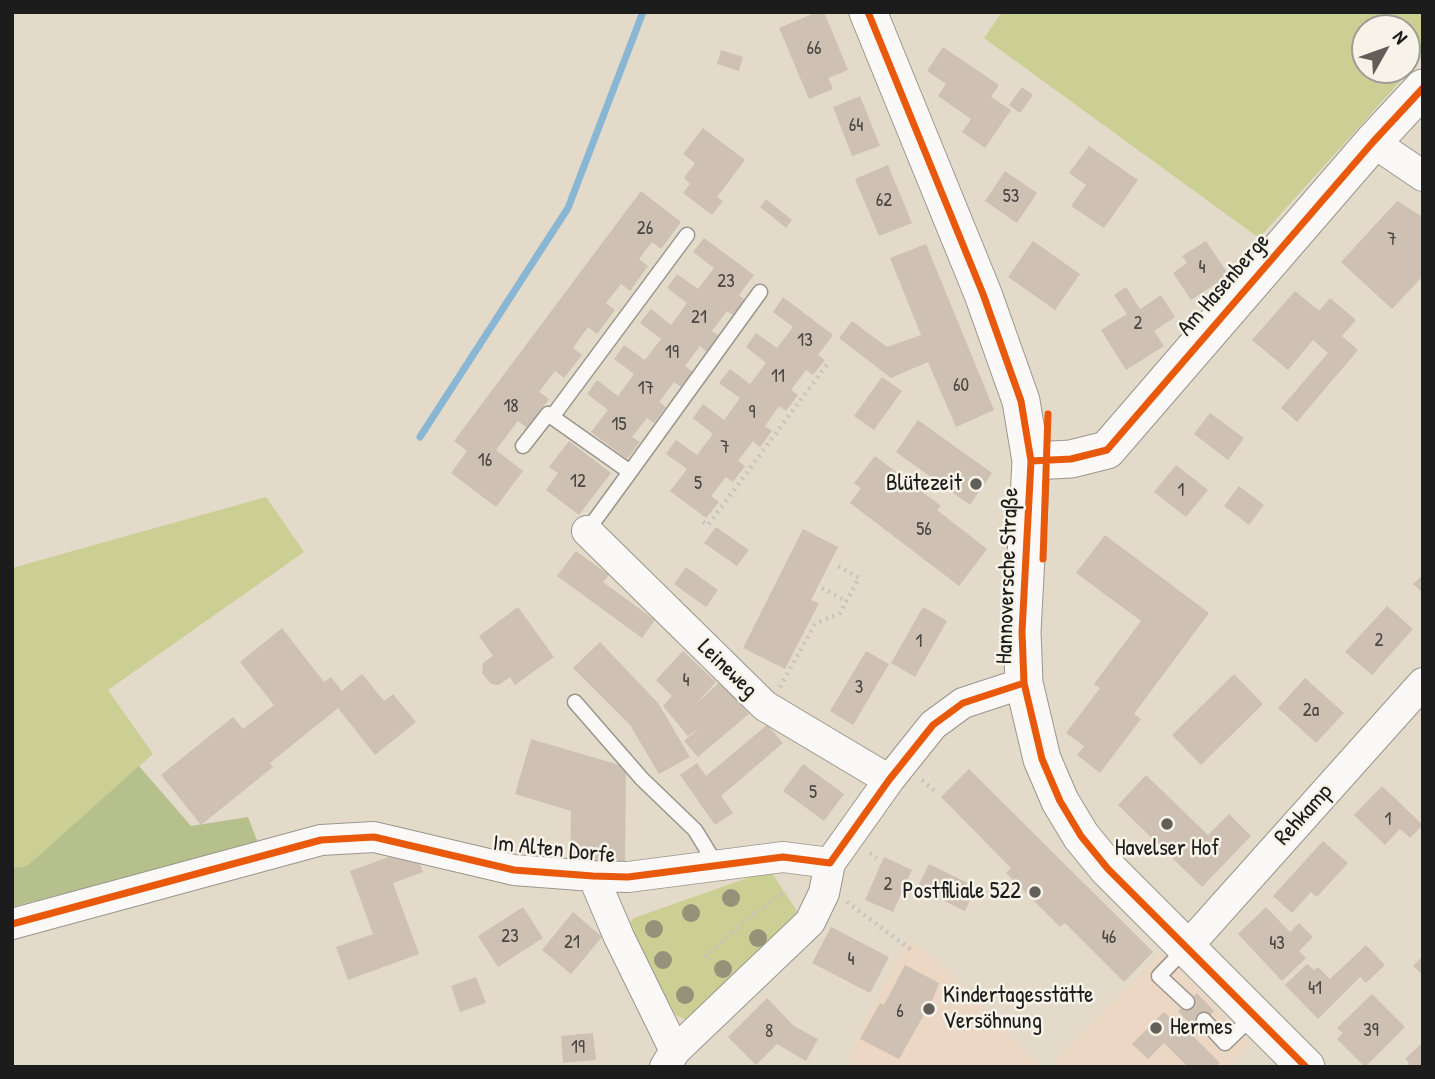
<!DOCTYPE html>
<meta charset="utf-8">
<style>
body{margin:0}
#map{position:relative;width:1435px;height:1079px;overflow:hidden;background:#e3dac9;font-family:"Patrick Hand",sans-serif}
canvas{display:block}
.frame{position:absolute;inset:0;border:14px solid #1c1c1c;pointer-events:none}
.north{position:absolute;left:1351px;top:14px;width:70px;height:70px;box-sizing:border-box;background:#f7f3e8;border:2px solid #9f9d96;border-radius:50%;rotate:50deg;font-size:19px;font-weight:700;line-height:28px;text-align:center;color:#1c1c1c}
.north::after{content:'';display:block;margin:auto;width:24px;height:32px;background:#625e59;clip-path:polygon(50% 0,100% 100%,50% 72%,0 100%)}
</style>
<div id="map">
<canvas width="1435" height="1079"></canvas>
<div class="frame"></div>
<div class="north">N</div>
</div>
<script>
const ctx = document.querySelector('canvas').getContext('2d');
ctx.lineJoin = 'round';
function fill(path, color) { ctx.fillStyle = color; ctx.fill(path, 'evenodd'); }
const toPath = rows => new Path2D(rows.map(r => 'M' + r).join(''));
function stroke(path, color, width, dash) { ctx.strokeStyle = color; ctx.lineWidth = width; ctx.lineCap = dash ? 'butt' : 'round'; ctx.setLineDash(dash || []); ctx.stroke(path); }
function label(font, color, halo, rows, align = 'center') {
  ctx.font = font + ' "Patrick Hand",sans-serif'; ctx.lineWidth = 5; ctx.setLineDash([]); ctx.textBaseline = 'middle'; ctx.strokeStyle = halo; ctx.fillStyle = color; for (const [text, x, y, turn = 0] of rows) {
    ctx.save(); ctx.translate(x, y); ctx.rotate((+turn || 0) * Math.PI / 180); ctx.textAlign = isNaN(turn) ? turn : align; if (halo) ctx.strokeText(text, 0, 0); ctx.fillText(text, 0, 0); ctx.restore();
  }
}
const built = toPath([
 [908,940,940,962,1042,1067,862,1067,847,1057],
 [1162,953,1251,1044,1228,1067,1063,1067,1055,1059]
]);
const green = toPath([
 [1002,12,1423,12,1423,56,1259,238,984,38],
 [1365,28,1407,28,1407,70,1365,70],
 [266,497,304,552,108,690,153,754,27,866,12,868,12,568],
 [770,870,800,916,692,1016,684,1019,676,1015,628,931,629,923,634,918]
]);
const forest = toPath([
 [139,766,191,826,248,817,258,843,12,907,12,868,27,866]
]);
const stream = toPath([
 [420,437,568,208,643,12]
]);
const building = toPath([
 [817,12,824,12,848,70,828,78,833,89,809,99,779,28],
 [943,47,999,85,991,97,1011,110,985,148,962,132,971,119,938,96,946,84,927,71],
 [721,50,743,57,739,71,717,64],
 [1022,87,1033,95,1020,113,1009,105],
 [860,96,880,146,852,156,833,107],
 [703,128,745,160,717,197,723,201,712,215,683,193,690,184,684,178,695,163,683,154],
 [1089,146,1138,180,1104,228,1071,206,1086,185,1069,173],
 [888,165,912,223,879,236,855,179],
 [1005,171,1037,193,1017,223,985,201],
 [641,191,681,222,661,249,652,242,639,259,648,266,630,291,621,284,606,303,615,310,597,334,588,327,573,348,582,355,564,378,555,371,539,392,549,399,527,428,518,421,496,450,523,471,496,507,451,473,467,451,454,441],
 [766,199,792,220,786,228,760,207],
 [1397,201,1423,217,1423,276,1392,309,1341,262],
 [704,238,754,275,739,295,746,301,734,316,727,311,712,331,719,336,707,352,700,346,685,366,693,372,681,387,674,382,659,402,666,407,654,423,647,418,632,437,640,442,627,459,591,432,608,410,587,394,597,380,618,396,634,374,614,359,624,345,645,360,661,339,640,323,651,309,671,325,687,303,667,288,677,274,698,289,714,268,693,252],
 [1033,241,1080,274,1055,310,1008,277],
 [1206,241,1229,275,1191,300,1173,273,1187,263,1182,256],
 [926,244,994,410,956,427,928,362,891,378,839,338,852,321,887,347,921,335,890,258],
 [1126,287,1140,309,1161,295,1175,317,1154,331,1164,346,1126,370,1101,330,1127,314,1114,295],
 [1295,291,1319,311,1330,298,1356,320,1342,336,1358,350,1297,422,1281,408,1328,353,1313,340,1288,370,1252,340],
 [783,297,833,335,818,355,825,360,813,375,806,370,791,390,798,395,786,411,779,406,765,426,772,431,760,447,753,441,738,461,745,466,733,482,726,477,711,496,719,502,706,518,670,491,687,469,666,454,676,440,697,455,713,434,693,418,703,404,724,420,740,398,719,383,730,369,750,384,766,363,746,347,756,333,777,348,793,327,773,312],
 [882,377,902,391,874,430,854,416],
 [1210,413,1244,438,1228,460,1194,434],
 [918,420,992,473,970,505,896,452],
 [569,441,611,473,579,515,546,490,558,473,549,467],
 [875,456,941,506,937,510,987,549,959,586,850,503,861,488,854,483],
 [1176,465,1208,490,1186,517,1154,492],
 [1239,486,1264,505,1249,525,1224,506],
 [716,527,749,550,737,566,704,543],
 [803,529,838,547,811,600,819,603,785,669,743,648],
 [1105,535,1209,613,1134,714,1141,719,1100,773,1077,755,1084,746,1066,733,1100,688,1094,684,1141,621,1076,573],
 [576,551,609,575,603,582,655,620,642,638,557,576],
 [686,567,718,590,706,607,674,584],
 [1423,575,1423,593,1413,584],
 [1387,606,1413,629,1372,675,1345,652],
 [518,607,554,657,515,685,510,677,499,685,491,684,482,673,483,663,493,656,479,636],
 [923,607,947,621,915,677,891,663],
 [282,628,324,682,331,677,342,691,362,674,384,701,393,694,416,722,375,755,338,708,270,763,273,767,201,825,161,775,233,717,243,729,274,705,240,662],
 [600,642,658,703,690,757,659,774,630,725,573,668],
 [683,651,716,682,696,704,723,679,737,695,735,698,749,714,698,757,684,741,700,727,688,736,663,706,672,696,656,680],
 [866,651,889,664,853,725,830,711],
 [1234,674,1263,704,1201,765,1172,735],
 [1305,678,1344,713,1316,743,1278,708],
 [767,725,783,743,721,796,733,813,715,825,680,775,697,763,706,776],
 [531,739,626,767,625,866,570,865,571,811,515,794],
 [803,764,844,794,824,821,783,791],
 [969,769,1153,952,1124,982,1065,923,1060,927,1006,873,1011,868,941,797],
 [1146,775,1208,835,1229,814,1251,836,1202,887,1118,805],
 [1382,786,1423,825,1410,838,1400,829,1385,845,1354,815],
 [1323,841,1348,863,1317,897,1311,892,1292,913,1273,896],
 [414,848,423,872,393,883,419,954,348,980,336,947,373,934,350,871],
 [884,857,912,870,893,912,865,900],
 [929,864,976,887,965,911,917,888],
 [523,907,543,938,498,967,478,936],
 [1266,907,1290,932,1299,923,1313,937,1299,951,1306,958,1282,981,1238,934],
 [573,912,602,937,571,974,542,950],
 [831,927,889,957,870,993,812,963],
 [1366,945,1385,965,1366,983,1360,977,1318,1019,1285,985,1307,964,1314,970,1318,967,1330,979],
 [1423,956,1423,975,1413,966],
 [905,965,939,983,934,997,899,1059,860,1039,880,1003,884,1005],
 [476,977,486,1003,460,1012,451,986],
 [1197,993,1214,1011,1195,1029,1178,1011],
 [1372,994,1405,1027,1365,1067,1337,1039,1343,1033,1337,1028],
 [767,998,794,1026,818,1039,806,1061,777,1044,756,1065,728,1037],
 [1164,1012,1188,1035,1190,1033,1220,1063,1216,1067,1188,1067,1164,1043,1148,1059,1132,1044],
 [593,1033,596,1060,563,1063,561,1036],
 [1423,1042,1423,1067,1406,1067,1409,1063,1405,1059]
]);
const path = toPath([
 [703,522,708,525,828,363],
 [822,588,846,601],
 [780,687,815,624,840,613,859,578,838,566],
 [922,780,936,792],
 [870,853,877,858],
 [847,902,914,952],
 [705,957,747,919,787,891]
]);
const service = toPath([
 [552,417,687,235],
 [523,446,548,414,630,472,587,531],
 [630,472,760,292],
 [575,702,642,779,695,830,717,866],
 [1185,949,1159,976,1187,1002],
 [1204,1020,1225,1043,1254,1015]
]);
const minor = toPath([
 [1373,142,1423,176],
 [587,531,765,706,889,780],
 [593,876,619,937,675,1051],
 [12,924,321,840,374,837,514,870,593,876,628,877,783,857,830,863,889,780,933,725,963,703,1024,683],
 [1186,948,1423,683],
 [665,1067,675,1051,810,922,824,893,830,863]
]);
const tertiary = toPath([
 [868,12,983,294,1021,401,1031,461,1022,632,1024,683,1042,759,1060,801,1081,836,1108,869,1306,1067],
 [1031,461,1071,459,1107,450,1373,142,1423,88]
]);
const cycleway = toPath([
 [868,12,983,294,1021,401,1031,461,1022,632,1024,683,1042,759,1060,801,1081,836,1108,869,1306,1067],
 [1031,461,1071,459,1107,450,1373,142,1423,88],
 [1043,559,1048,414],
 [12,924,321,840,374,837,514,870,593,876,628,877,783,857,830,863,889,780,933,725,963,703,1024,683]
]);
const trees = [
 [731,898],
 [691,913],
 [654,929],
 [758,938],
 [663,960],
 [723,969],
 [685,995]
];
const markers = [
 [976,484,7,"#625e59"],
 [1167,824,7,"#625e59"],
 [1035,892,7,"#625e59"],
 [929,1009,7,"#625e59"],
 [1156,1028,7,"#625e59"]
];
const numberNames = [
 ["66",814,49],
 ["64",856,126],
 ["53",1011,197],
 ["62",884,201],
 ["26",645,229],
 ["7",1392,240],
 ["4",1202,268],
 ["23",726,282],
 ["21",699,318],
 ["2",1138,324],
 ["13",805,341],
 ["19",672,353],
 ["11",778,377],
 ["60",961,386],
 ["17",646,389],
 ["18",511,407],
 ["9",752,413],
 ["15",619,425],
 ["7",725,448],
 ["16",485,461],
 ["12",578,482],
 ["5",698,484],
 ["1",1181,491],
 ["56",924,530],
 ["2",1379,641],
 ["1",919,642],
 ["4",686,681],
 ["3",859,688],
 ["2a",1311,711],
 ["5",813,793],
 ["1",1388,820],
 ["2",888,885],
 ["23",510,937],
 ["46",1109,938],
 ["21",572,943],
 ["43",1277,944],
 ["4",851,960],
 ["41",1315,989],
 ["6",900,1012],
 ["39",1371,1031],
 ["8",769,1032],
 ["19",578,1048]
];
const streetNames = [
 ["Am Hasenberge",1224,285,-49],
 ["Hannoversche Straße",1008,576,-88],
 ["Leineweg",727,669,44],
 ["Rehkamp",1304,815,-48],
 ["Im Alten Dorfe",554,850,6]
];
const poiNames = [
 ["Blütezeit",962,484],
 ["Havelser Hof",1167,849,"center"],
 ["Postfiliale 522",1021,892],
 ["Kindertagesstätte",943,996,"left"],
 ["Versöhnung",943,1022,"left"],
 ["Hermes",1170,1028,"left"]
];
fill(built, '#ecd6c4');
fill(green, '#cbcf94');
fill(forest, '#b6c08d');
stroke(stream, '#89b6d3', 7);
fill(building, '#cec1b4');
stroke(service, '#9b968c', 17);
stroke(minor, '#9b968c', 32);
stroke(tertiary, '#9b968c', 39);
stroke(path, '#c5c3bf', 4.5, [2, 5]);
stroke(service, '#fbf9f7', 14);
stroke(minor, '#fbf9f7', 30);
stroke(tertiary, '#fbf9f7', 37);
stroke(cycleway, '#e8590c', 7);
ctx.fillStyle = '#949279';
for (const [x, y] of trees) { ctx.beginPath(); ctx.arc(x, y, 9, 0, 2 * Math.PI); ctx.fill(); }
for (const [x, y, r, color] of markers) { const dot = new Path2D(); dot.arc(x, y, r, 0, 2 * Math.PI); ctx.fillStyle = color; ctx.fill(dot); stroke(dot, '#f7f3e8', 2.5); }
label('19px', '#4a4744', null, numberNames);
label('23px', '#1c1c1c', '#f7f3e8', streetNames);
label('23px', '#1c1c1c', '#f7f3e8', poiNames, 'right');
</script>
